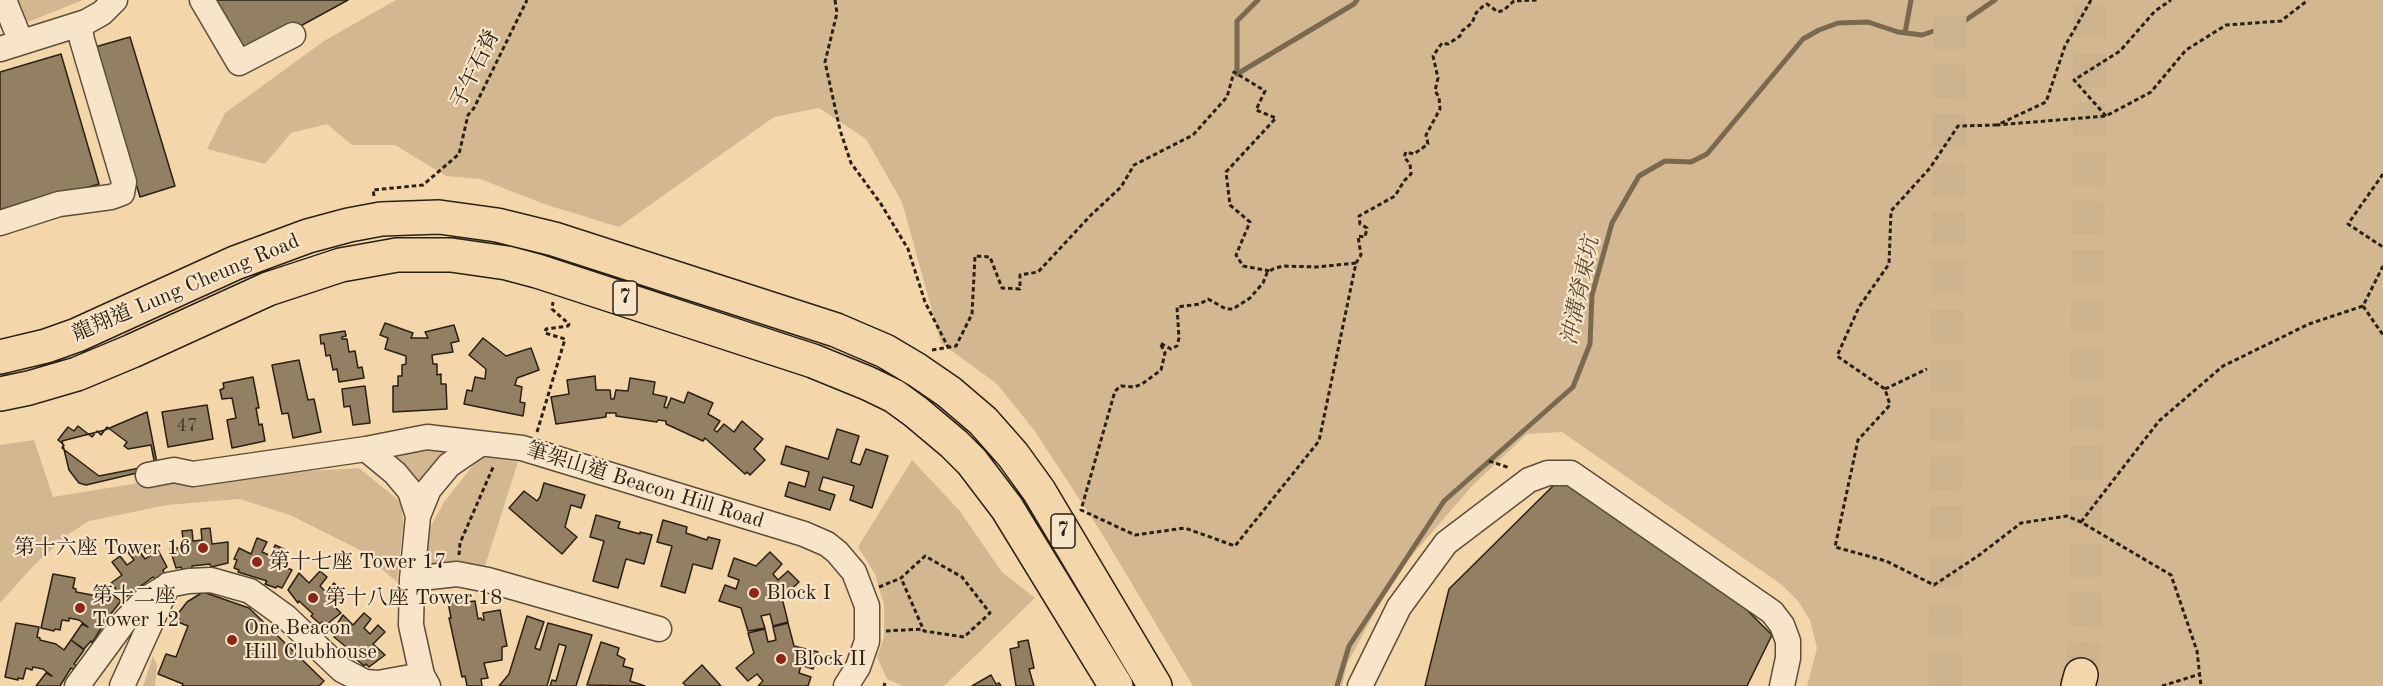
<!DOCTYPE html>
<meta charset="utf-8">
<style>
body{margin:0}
canvas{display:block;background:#f4d6ab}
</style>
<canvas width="2383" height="686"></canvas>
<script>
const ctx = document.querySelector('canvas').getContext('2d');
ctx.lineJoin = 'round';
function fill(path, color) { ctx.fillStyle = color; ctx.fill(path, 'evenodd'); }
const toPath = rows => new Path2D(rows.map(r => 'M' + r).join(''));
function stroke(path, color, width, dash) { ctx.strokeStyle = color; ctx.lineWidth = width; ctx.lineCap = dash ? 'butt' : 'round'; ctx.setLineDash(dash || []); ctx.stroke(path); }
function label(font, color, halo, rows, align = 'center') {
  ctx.font = font + ' "Old Standard TT","Noto Serif TC",serif'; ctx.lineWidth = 4.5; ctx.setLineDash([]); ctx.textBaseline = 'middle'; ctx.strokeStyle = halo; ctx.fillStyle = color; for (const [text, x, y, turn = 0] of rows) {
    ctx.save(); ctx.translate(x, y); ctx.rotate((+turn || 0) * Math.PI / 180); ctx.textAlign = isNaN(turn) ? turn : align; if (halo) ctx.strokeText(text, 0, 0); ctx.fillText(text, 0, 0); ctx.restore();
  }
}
const green = toPath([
 [18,0,83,0,28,22],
 [396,0,2383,0,2383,686,1807,686,1817,648,1810,620,1798,601,1782,585,1562,432,1527,434,1473,485,1395,575,1347,664,1342,686,1193,686,1101,532,1034,430,997,384,941,343,902,202,866,139,819,108,774,117,619,227,547,205,480,179,446,176,395,145,352,145,327,124,291,133,265,164,207,149,225,113,324,41],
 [34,440,53,497,163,479,224,483,276,473,359,468,402,503,403,524,397,582,360,550,290,515,239,499,167,505,89,521,69,534,35,564,0,603,0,445],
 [455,446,422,487,386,451],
 [480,457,518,462,484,569,419,572,423,544,431,526,444,502],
 [912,460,959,510,1002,572,1035,598,944,686,903,686,887,679,877,657,884,637,884,605,875,574,858,547],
 [153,656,157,665,155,686,143,686]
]);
const stream = toPath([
 [1905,33,1911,0],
 [1237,74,1354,4,1357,0],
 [1237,74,1237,21,1258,0],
 [1337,686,1349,646,1444,501,1573,387,1590,344,1592,295,1612,223,1639,176,1665,161,1691,162,1707,154,1803,39,1819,30,1838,23,1868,22,1898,32,1922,35,1966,20,1995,0]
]);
const building = toPath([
 [208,0,348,0,240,59,208,0],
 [130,37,175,186,140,197,95,47,130,37],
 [61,54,99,184,0,213,0,72,61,54],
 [385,323,413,333,411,338,428,338,425,332,454,325,459,341,451,343,453,352,432,355,433,364,437,364,437,375,441,374,441,384,446,384,447,409,393,412,393,386,398,386,398,376,402,376,402,365,406,364,406,356,385,349,388,338,380,335,385,323],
 [345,331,346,336,342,337,342,339,347,339,349,352,355,351,358,368,362,367,364,378,339,382,337,369,333,370,330,355,326,356,324,343,321,344,320,335,345,331],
 [483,338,506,356,531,348,539,370,517,378,515,385,522,387,520,402,525,403,523,416,464,404,467,390,472,391,475,377,485,379,486,369,469,355,483,338],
 [299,360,308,400,314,399,321,432,293,438,288,413,282,414,272,365,299,360],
 [595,376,596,390,610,390,611,399,614,399,616,390,628,391,630,378,655,382,653,394,667,397,664,407,667,408,671,398,684,403,688,392,713,403,708,414,720,421,714,430,717,432,724,424,734,432,742,421,763,439,754,449,765,460,750,475,747,472,745,474,705,438,703,441,666,424,666,421,658,420,657,422,616,416,616,413,606,413,606,417,556,424,551,397,569,394,567,380,595,376],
 [253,377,259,408,256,408,259,425,262,424,265,441,232,448,227,420,236,418,232,398,222,399,220,390,224,388,223,383,253,377],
 [365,386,370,423,353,425,350,406,344,407,342,389,365,386],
 [207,405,213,439,168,447,162,412,207,405],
 [147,412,158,468,86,485,79,483,69,470,62,441,105,430,147,412],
 [78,426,92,437,97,431,101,435,107,427,127,442,124,446,128,449,151,445,155,465,99,476,62,448,64,445,58,440,68,427,74,431,78,426],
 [837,429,859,436,851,462,860,465,866,449,888,456,872,508,850,500,854,486,823,477,819,490,835,495,830,510,785,496,789,482,805,487,809,472,781,464,786,446,828,459,837,429],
 [1558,481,1614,509,1726,589,1772,635,1747,686,1425,686,1449,589,1558,481],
 [544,483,585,495,581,508,571,505,565,527,577,537,562,554,509,508,524,491,537,501,540,497,544,483],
 [596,515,620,522,618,528,640,534,640,532,652,535,644,564,626,559,618,588,593,581,604,541,590,537,596,515],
 [663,520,687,527,686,533,707,540,708,537,720,540,712,569,693,564,685,593,661,586,672,546,657,542,663,520],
 [210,528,212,544,228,542,228,563,211,567,210,564,192,566,192,569,182,570,181,567,176,568,170,549,184,547,182,531,192,530,193,541,202,540,201,529,210,528],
 [257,538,267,542,262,552,271,556,275,545,284,549,278,564,292,570,282,588,277,586,276,588,265,584,267,581,238,572,239,570,234,568,237,560,234,559,239,548,251,554,257,538],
 [135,545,145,559,158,550,167,567,163,570,164,573,155,579,153,577,138,588,139,590,125,597,120,591,118,592,111,583,122,575,112,562,120,556,127,565,134,560,127,551,135,545],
 [770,552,782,564,773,574,778,580,788,571,799,582,782,598,788,622,773,626,770,614,761,616,765,628,748,631,741,608,719,601,725,585,736,589,739,580,728,576,734,558,756,566,770,552],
 [320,571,327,577,320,586,326,592,334,583,341,590,330,602,341,613,326,625,322,622,320,624,311,616,313,614,299,601,298,603,288,590,299,573,309,583,320,571],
 [53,574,75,578,73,588,76,589,76,592,92,595,100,601,108,591,121,601,110,615,113,617,110,621,107,619,92,643,91,641,84,649,71,640,82,624,88,627,79,620,69,618,69,621,62,620,60,630,55,629,54,631,41,628,53,574],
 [203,592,249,608,324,681,319,686,182,686,183,684,158,674,166,654,176,657,188,626,173,620,187,602,203,592],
 [466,598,467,602,475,601,478,619,481,618,482,620,484,620,483,613,500,610,507,646,502,647,502,660,484,663,488,678,481,679,482,686,467,686,465,676,462,677,449,618,451,618,448,602,466,598],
 [364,613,371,619,364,628,370,634,378,625,385,632,373,644,385,655,369,667,366,664,364,666,355,658,357,656,334,637,336,635,332,632,343,615,353,625,364,613],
 [527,616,544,622,535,648,540,650,548,623,592,635,576,686,550,686,552,680,556,681,566,646,559,644,547,686,499,686,509,674,527,616],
 [16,623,39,627,37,637,40,638,40,640,56,644,64,650,71,640,84,650,74,664,77,666,74,670,71,668,60,686,36,686,46,673,52,676,43,669,33,667,32,670,26,668,23,679,18,678,18,680,5,677,16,623],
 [788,623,794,646,818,652,813,669,801,665,799,673,811,677,808,686,758,686,763,681,757,674,748,681,736,668,754,653,748,633,765,629,768,642,776,640,773,627,788,623],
 [1028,640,1034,668,1029,669,1034,686,1016,686,1010,649,1019,647,1018,642,1028,640],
 [601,642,619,648,617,655,625,659,623,666,633,669,630,681,645,686,587,685,601,642],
 [702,665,721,686,686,686,683,683,702,665],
 [991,675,996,684,999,683,1001,686,972,686,991,675]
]);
const highwayTunnel = toPath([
 [2081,675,2085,637,2090,0],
 [1945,686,1950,0]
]);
const path = toPath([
 [835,0,837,13,825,62,840,130,851,163,881,204,908,249,925,302,948,347],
 [2091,0,2065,46,2046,102,1997,125,2106,116,2151,92,2186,50,2226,25,2281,21,2308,0],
 [2106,116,2074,80,2120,51,2155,11,2171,0],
 [1997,125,1958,126,1930,168,1891,211,1889,264,1859,307,1837,356,1885,389,1890,405,1858,440,1835,547,1886,561,1934,585,1978,556,2021,523,2067,516,2081,522,2171,575,2197,651,2201,686],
 [2383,174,2348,224,2383,247],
 [374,196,373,190,423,185,459,154,468,115,474,108,527,0],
 [1356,263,1317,267,1283,266,1273,269,1267,273,1263,283,1250,298,1233,309,1226,309,1208,299,1200,304,1177,307,1179,338,1177,346,1171,349,1160,343,1165,353,1161,370,1142,384,1134,387,1121,386,1115,391,1081,510,1135,535,1185,528,1235,546,1319,441,1356,263,1361,255,1358,236,1365,237,1367,228,1360,224,1359,216,1395,196,1404,181,1411,174,1410,164,1404,157,1406,152,1414,154,1428,144,1426,135,1440,109,1439,97,1435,91,1438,78,1433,56,1442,43,1448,44,1460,36,1462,31,1472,23,1476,13,1482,7,1487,4,1498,12,1504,10,1514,1,1538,0],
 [2363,306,2383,335],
 [932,350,956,346,972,314,975,256,990,257,1002,288,1020,289,1020,275,1038,272,1091,215,1121,187,1134,165,1193,135,1227,97,1234,72,1265,91,1256,110,1276,118,1226,172,1230,205,1250,222,1236,255,1243,266,1270,271],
 [1885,389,1927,369],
 [537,432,565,339,545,333,546,329,568,326,569,324,552,309,553,302],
 [1489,461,1510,468],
 [2081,522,2159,421,2223,366,2309,324,2363,306,2383,266],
 [459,555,460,543,494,465],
 [879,587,901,578,925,556,962,577,990,613,964,637,924,631,901,578],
 [886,631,923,629],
 [884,686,885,683],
 [2162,686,2200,674]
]);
const minor = toPath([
 [4,0,21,42],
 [202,0,239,63,293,35],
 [0,49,86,22,102,13,115,0],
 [0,223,59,204,111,197,122,193,124,182,82,40,79,24],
 [366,449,395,473,410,491,418,516],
 [148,475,174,470,193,474,366,449,427,437,522,448,804,534,827,544,837,552,854,572,867,606,867,641,858,667,846,686],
 [412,579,457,574,488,580,659,629],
 [77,686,124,622,146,599,164,588],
 [122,686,168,585,189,581,211,580,250,591,286,617,342,670,365,682,378,683,422,675],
 [428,686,422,675,411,625,412,579,418,516,429,489,449,465,480,444],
 [1360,686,1399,607,1446,543,1529,480,1548,473,1571,473,1772,612,1782,625,1788,641,1788,658,1782,686]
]);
const highway = toPath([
 [0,357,46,346,77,335,235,263,308,236,349,225,381,219,439,217,497,225,554,239,836,330,885,351,917,370,949,392,983,421,1013,455,1039,491,1155,686],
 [0,394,29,388,77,374,132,351,268,289,341,265,397,255,451,255,507,263,537,271,813,361,867,383,894,396,916,412,954,444,972,462,1007,508,1116,686],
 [2078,686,2081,675]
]);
const markers = [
 [203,548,6,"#8f2418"],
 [257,562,6,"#8f2418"],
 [754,593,6,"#8f2418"],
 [313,598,6,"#8f2418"],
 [80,608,6,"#8f2418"],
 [232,640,6,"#8f2418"],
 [781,659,6,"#8f2418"]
];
const numberNames = [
 ["47",187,426]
];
const shields = [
 [625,298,24],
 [1063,531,24]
];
const shieldNames = [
 ["7",625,298],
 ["7",1063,531]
];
const streetNames = [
 ["子午石脊",476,69,-64],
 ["龍翔道 Lung Cheung Road",186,288,-23],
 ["筆架山道 Beacon Hill Road",645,486,17]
];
const poiNames = [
 ["第十六座 Tower 16",191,548,"right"],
 ["第十七座 Tower 17",269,562],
 ["Block I",766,593],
 ["第十二座",92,596],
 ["Tower 12",92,620],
 ["第十八座 Tower 18",325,598],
 ["One Beacon",244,628],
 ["Hill Clubhouse",244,652],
 ["Block II",793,659]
];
const waterNames = [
 ["沖溝脊東坑",1581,291,-78]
];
fill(green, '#d2b791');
stroke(stream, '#7a684f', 5);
fill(building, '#937f62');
stroke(building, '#2a2013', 1.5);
stroke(highwayTunnel, '#ccb28d', 33, [33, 16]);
stroke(minor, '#5c4e39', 27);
stroke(highway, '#2a2013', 36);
stroke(path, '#2a2013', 3, [4.5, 3]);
stroke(minor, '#f8e4c8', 24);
stroke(highway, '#f4d6ab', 33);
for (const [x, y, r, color] of markers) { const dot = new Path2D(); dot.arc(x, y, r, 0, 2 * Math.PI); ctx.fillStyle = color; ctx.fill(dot); stroke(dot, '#f8e4c8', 2); }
label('18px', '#443827', null, numberNames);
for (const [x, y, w] of shields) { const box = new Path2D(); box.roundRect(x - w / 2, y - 17, w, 34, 4.5); ctx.fillStyle = '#f8e4c8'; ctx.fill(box); stroke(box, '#2a2013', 1.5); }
label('bold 20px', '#2a2013', null, shieldNames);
label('21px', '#2a2013', '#f8e4c8', streetNames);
label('21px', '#2a2013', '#f8e4c8', poiNames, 'left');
label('italic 22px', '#594a36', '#f8e4c8', waterNames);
</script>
